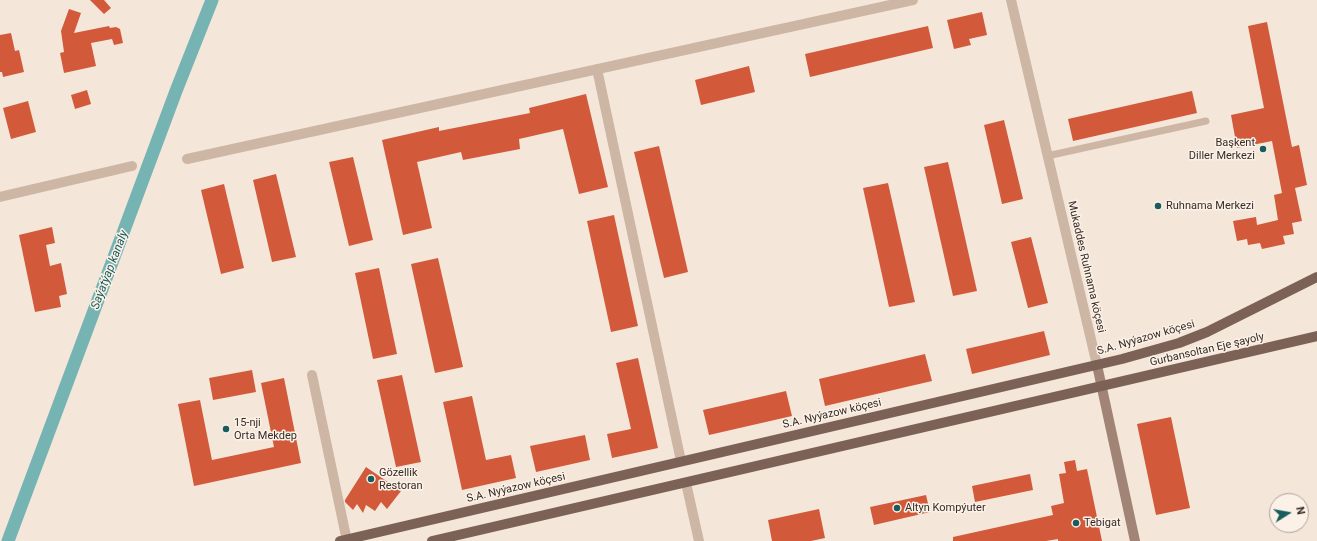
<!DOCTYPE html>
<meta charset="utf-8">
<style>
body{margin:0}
#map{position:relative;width:1317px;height:541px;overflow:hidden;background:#f4e7da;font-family:Roboto,sans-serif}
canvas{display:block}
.north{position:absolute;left:1269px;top:493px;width:40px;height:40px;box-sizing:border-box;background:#fbf1e7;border:1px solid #ada29a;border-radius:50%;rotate:79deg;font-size:11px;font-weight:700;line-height:16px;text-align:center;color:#382c27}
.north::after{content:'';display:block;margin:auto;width:14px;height:18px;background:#185c5e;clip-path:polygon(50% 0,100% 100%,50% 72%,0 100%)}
</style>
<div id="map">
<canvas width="1317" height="541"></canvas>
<div class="north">N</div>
</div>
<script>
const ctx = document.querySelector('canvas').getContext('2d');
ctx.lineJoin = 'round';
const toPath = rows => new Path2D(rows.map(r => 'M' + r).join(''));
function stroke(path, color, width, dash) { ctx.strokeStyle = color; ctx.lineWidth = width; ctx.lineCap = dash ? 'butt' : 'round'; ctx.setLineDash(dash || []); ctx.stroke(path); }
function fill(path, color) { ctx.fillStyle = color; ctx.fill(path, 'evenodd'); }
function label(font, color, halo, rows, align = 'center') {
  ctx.font = font + ' Roboto,sans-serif'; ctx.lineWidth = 3; ctx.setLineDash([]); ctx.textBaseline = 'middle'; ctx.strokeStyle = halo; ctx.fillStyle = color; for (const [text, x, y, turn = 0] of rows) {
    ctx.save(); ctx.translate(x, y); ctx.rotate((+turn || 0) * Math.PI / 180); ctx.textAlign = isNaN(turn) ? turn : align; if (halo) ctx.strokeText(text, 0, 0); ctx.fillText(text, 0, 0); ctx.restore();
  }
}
const canal = toPath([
 [8,541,176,91,212,0]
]);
const building = toPath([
 [90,0,104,0,111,8,104,14],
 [69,9,81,13,74,33,109,26,110,28,116,27,120,29,123,43,114,45,112,39,91,43,96,66,64,73,60,53,64,52,61,31],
 [982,12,987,35,969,39,971,45,954,49,947,20],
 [1267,22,1292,147,1299,145,1307,185,1295,188,1302,221,1292,223,1294,234,1283,236,1285,244,1262,249,1260,243,1248,245,1247,239,1237,241,1233,221,1256,217,1257,225,1278,220,1274,195,1282,193,1272,141,1237,148,1231,115,1264,108,1248,26],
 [928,26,933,48,810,77,805,54],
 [11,33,15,51,19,50,24,72,3,77,2,72,0,72,0,35],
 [749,66,755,92,701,105,695,80],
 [87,90,91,104,75,109,71,95],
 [1192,91,1197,113,1073,141,1068,119],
 [586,94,608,187,579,194,563,129,519,139,520,149,463,160,461,152,417,162,432,228,403,235,382,140,439,127,439,131,530,113,529,108],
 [28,101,36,132,11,139,3,108],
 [1004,120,1023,199,1002,204,984,125],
 [659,146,688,272,664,278,634,152],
 [353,157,373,240,349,246,329,162],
 [948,162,977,291,953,296,924,167],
 [276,174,296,257,272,262,253,180],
 [888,183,915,302,889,307,863,188],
 [224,184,244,268,221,274,201,190],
 [614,215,638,326,611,332,587,221],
 [52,227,55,243,46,245,50,266,61,263,67,294,59,296,61,307,35,312,19,235],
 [1031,237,1048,303,1028,308,1011,242],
 [438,258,463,367,435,373,411,264],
 [379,268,397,354,373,359,355,273],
 [1044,331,1050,355,972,374,966,349],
 [925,354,932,381,825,406,819,379],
 [638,358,658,448,612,458,607,434,631,429,616,363],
 [252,370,256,392,213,400,209,378],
 [402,375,421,462,396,467,377,380],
 [284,378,301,463,194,486,178,404,200,400,212,460,274,447,261,383],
 [786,391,792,416,709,435,703,410],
 [472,396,486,460,511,455,516,478,462,490,443,402],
 [1171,417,1190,508,1156,515,1137,424],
 [585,435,590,460,536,472,530,446],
 [1075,460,1077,471,1087,469,1102,541,1058,541,1058,539,1046,541,953,541,953,537,1053,515,1051,506,1064,503,1059,474,1066,473,1064,462],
 [366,467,401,491,387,509,381,502,375,511,366,505,363,513,357,504,353,510,345,502,345,500],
 [1030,474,1033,490,975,502,972,486],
 [926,495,930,512,874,525,870,507],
 [819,509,825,538,811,541,772,541,768,520]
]);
const lane = toPath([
 [1047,156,1206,121]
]);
const street = toPath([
 [1011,0,1097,365],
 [597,69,681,461],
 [187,159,913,0],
 [0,197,132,166],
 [312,375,347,541],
 [686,483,699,541]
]);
const secondary = toPath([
 [1097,365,1135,541]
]);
const primary = toPath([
 [340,541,1122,359,1179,343,1207,332,1317,277],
 [432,541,1317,336]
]);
const markers = [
 [1263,149,4,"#185c5e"],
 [1158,206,4,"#185c5e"],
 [226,429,4,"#185c5e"],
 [371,479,4,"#185c5e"],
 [897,508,4,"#185c5e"],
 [1076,523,4,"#185c5e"]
];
const poiNames = [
 ["Başkent",1255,143,"right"],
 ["Diller Merkezi",1255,156,"right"],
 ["Ruhnama Merkezi",1166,206],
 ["15-nji",234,423],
 ["Orta Mekdep",234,436],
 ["Gözellik",379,473],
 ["Restoran",379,486],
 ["Altyn Kompýuter",905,508],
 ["Tebigat",1084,523]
];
const streetNames = [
 ["Mukaddes Ruhnama köçesi",1086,267,77],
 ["S.A. Nyýazow köçesi",1146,338,-16],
 ["Gurbansoltan Eje şayoly",1207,350,-13],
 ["S.A. Nyýazow köçesi",832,414,-13],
 ["S.A. Nyýazow köçesi",516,488,-13]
];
const waterNames = [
 ["Saýatýap kanaly",110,270,-69]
];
stroke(canal, '#76b4b4', 13);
fill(building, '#d25a3b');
stroke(lane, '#ceb6a5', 7);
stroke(street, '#ceb6a5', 10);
stroke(secondary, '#a18476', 10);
stroke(primary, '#7c6256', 10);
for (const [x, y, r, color] of markers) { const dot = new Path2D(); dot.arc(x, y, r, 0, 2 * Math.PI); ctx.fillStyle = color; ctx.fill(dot); stroke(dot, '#fbf1e7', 1.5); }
label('11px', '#382c27', '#fbf1e7', poiNames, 'left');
label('11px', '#382c27', '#fbf1e7', streetNames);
label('italic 12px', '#185c5e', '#fbf1e7', waterNames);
</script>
